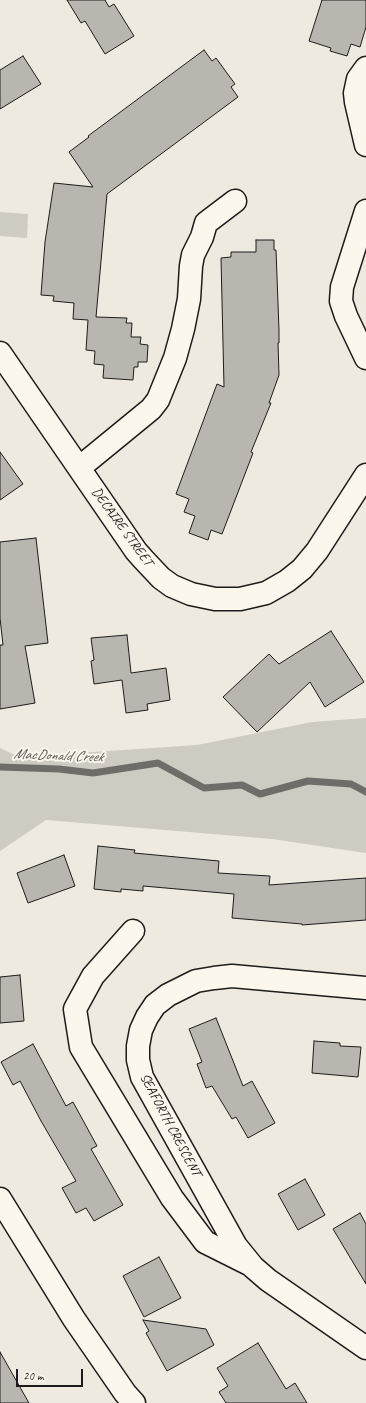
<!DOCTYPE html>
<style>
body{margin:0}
#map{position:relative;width:366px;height:1403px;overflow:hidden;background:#eeeadf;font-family:Caveat,sans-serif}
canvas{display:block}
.scale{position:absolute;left:16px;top:1369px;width:67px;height:18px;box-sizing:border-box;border:2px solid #1c1c1c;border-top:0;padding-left:5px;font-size:12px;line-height:14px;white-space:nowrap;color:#1c1c1c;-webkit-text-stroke:3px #fbf7ec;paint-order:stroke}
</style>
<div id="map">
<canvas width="366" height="1403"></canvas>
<div class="scale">20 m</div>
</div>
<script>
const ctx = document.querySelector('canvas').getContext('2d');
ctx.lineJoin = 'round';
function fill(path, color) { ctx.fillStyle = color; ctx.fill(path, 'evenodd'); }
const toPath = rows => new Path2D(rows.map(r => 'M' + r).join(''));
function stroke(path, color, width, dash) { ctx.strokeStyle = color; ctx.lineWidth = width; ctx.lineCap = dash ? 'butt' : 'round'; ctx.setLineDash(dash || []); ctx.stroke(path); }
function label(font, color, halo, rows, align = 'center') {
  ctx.font = font + ' Caveat,sans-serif'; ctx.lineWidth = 4; ctx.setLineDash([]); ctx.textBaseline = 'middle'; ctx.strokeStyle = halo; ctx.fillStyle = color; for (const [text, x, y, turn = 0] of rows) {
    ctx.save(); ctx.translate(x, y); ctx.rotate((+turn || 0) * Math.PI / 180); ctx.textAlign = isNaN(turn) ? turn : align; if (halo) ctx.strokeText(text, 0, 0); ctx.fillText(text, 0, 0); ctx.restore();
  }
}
const green = toPath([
 [0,212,28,214,27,238,0,236],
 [366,718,366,853,272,839,46,820,0,851,0,748,19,757,197,745,312,722]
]);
const stream = toPath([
 [0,767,59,769,93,773,158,763,204,788,242,785,260,794,308,781,351,784,366,792]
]);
const building = toPath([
 [67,0,105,0,109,7,114,4,134,36,105,54,85,21,81,23,67,0],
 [322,0,366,0,366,27,360,47,351,44,347,56,330,51,331,48,309,41,322,0],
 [204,50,212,61,216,58,235,84,231,87,238,97,107,194,96,317,127,318,126,323,132,323,131,337,141,337,140,344,148,345,147,362,138,362,138,367,134,367,133,380,103,378,104,365,94,364,95,351,86,350,88,320,73,319,74,303,53,301,54,296,41,295,45,242,54,183,93,187,69,152,89,137,88,136,204,50],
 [23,56,41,84,0,109,0,70,23,56],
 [256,240,274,240,274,250,276,250,279,330,279,343,278,343,279,375,269,403,271,403,251,452,253,453,222,534,211,530,208,540,189,533,195,516,184,512,189,499,176,494,217,384,224,387,221,258,231,257,231,252,256,252,256,240],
 [0,452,23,484,0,500,0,452],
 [36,538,48,643,25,646,35,703,0,709,0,645,3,645,0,618,0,542,36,538],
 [331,631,364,682,325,707,310,682,257,732,223,697,269,654,279,664,331,631],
 [127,635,131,673,166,668,170,700,147,704,148,710,126,713,122,680,94,684,91,661,94,660,91,638,127,635],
 [98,846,135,850,134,853,219,861,218,873,270,876,269,885,366,878,366,920,302,925,302,924,232,918,234,894,143,886,143,891,121,889,121,892,94,889,98,846],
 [64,855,75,886,28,903,17,873,64,855],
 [20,975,24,1021,0,1023,0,977,20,975],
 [216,1018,243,1086,252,1081,275,1123,248,1138,236,1117,232,1119,212,1086,206,1088,197,1064,202,1062,189,1029,216,1018],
 [314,1041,340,1043,340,1046,361,1047,358,1077,312,1073,314,1041],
 [33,1044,66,1106,73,1102,97,1146,91,1149,123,1205,94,1221,86,1208,76,1213,62,1188,76,1181,41,1121,20,1081,13,1085,1,1062,33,1044],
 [305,1179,325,1215,298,1230,278,1194,305,1179],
 [360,1213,366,1224,366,1284,333,1229,360,1213],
 [159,1257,181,1298,144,1317,123,1276,159,1257],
 [143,1320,206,1329,214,1345,167,1371,146,1333,149,1331,143,1320],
 [258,1343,286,1389,295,1383,307,1403,226,1403,219,1392,228,1386,217,1368,258,1343],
 [0,1352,29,1403,0,1403,0,1352]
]);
const minor = toPath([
 [366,68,358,79,355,93,356,102,366,145],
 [366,211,342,287,341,301,346,316,366,358],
 [0,353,136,551,144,560,161,578,172,586,191,594,215,599,240,599,266,593,287,581,302,569,317,551,366,475],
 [79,468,151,409,158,400,175,358,183,329,189,299,191,266,193,255,202,237,206,223,235,201],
 [133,931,93,976,75,1009,81,1047,172,1198,205,1242,249,1264],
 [366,988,232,976,214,978,196,981,168,995,155,1005,147,1017,141,1030,138,1046,138,1060,142,1077,236,1246,253,1267,268,1280,366,1348],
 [0,1199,74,1319,125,1393,134,1403]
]);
const streetNames = [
 ["DECAIRE STREET",122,527,54],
 ["SEAFORTH CRESCENT",170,1125,62]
];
const waterNames = [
 ["MacDonald Creek",58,756,2]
];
fill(green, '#ceccc2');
stroke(stream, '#6f6d69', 7);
fill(building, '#b9b6af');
stroke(building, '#1c1c1c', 1);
stroke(minor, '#1c1c1c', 25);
stroke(minor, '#fbf7ec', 22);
label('14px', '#1c1c1c', '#fbf7ec', streetNames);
label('italic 15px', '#5a5956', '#fbf7ec', waterNames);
</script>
